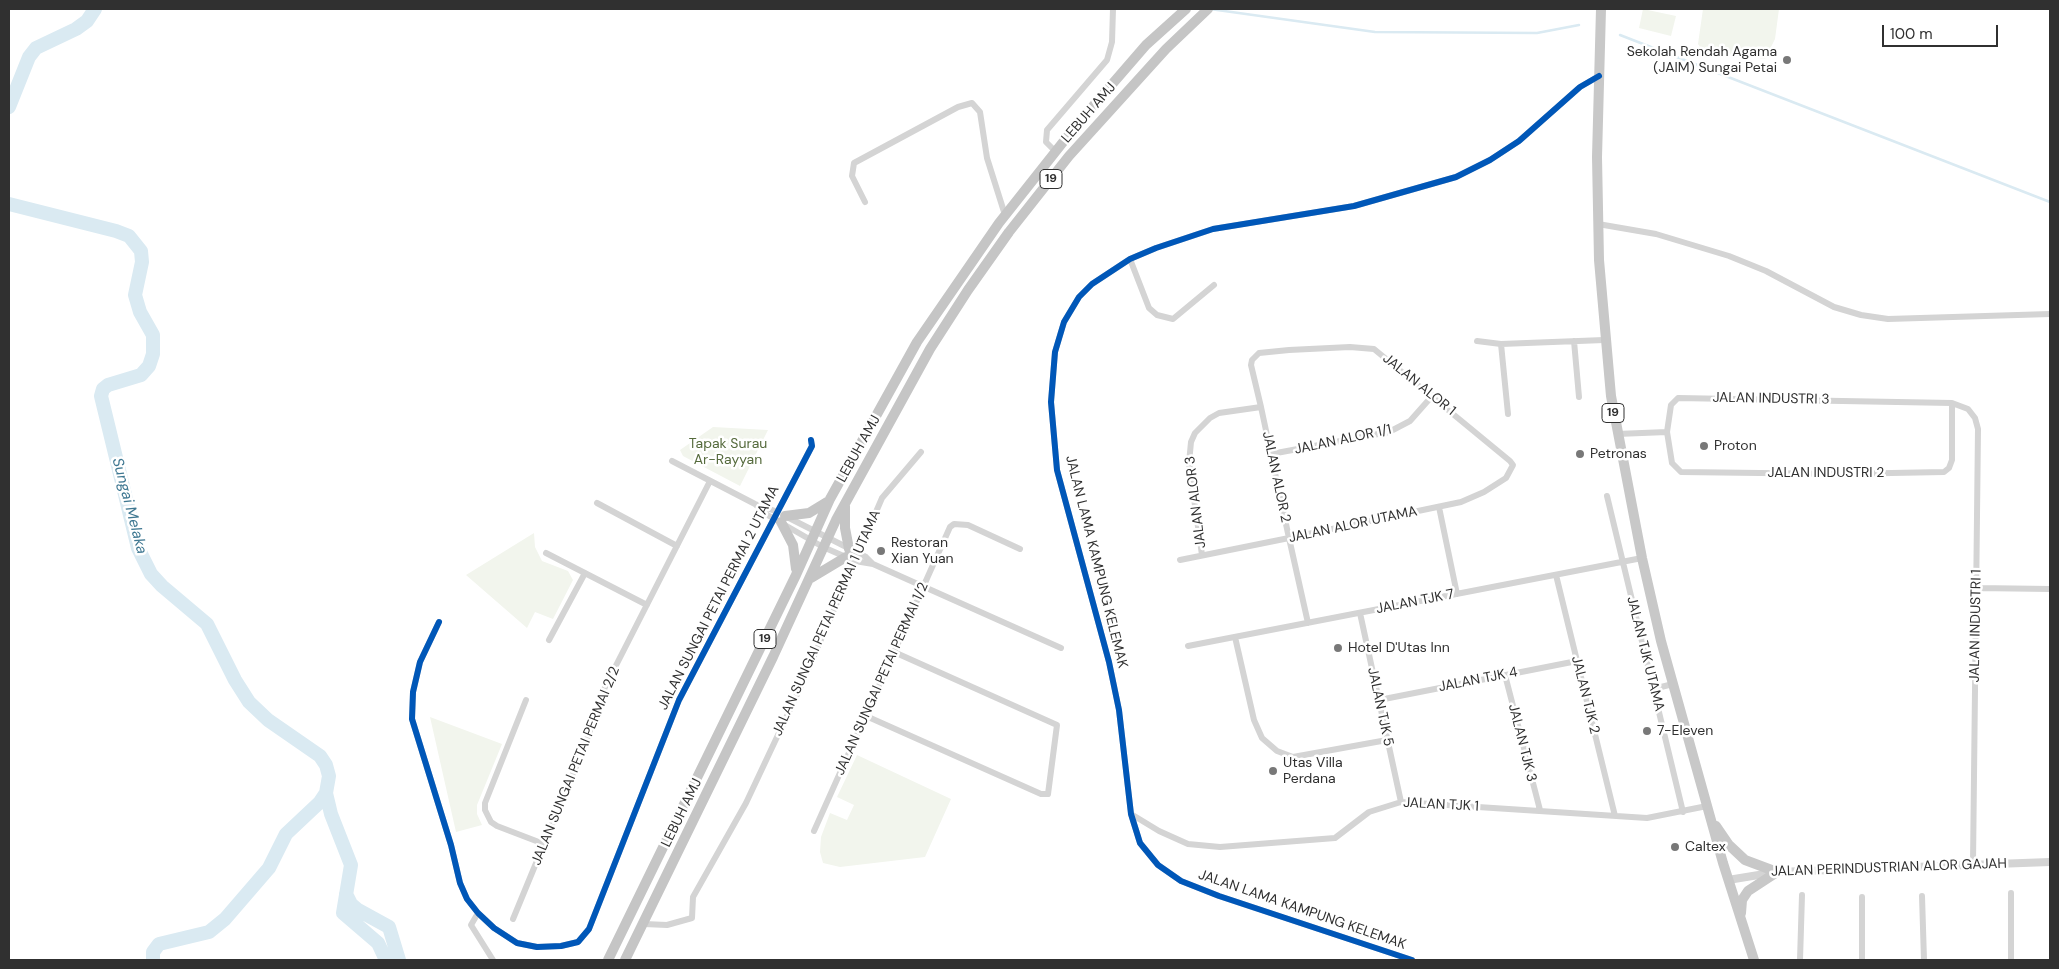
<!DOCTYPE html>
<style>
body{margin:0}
#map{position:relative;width:2059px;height:969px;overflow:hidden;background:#fff;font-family:"DM Sans",sans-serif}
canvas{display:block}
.frame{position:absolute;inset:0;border:10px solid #303030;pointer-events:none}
.scale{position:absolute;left:1882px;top:25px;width:116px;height:22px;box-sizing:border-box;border:2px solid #303030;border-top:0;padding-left:6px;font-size:15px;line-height:18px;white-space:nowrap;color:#303030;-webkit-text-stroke:4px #fff;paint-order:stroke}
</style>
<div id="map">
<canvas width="2059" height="969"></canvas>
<div class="frame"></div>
<div class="scale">100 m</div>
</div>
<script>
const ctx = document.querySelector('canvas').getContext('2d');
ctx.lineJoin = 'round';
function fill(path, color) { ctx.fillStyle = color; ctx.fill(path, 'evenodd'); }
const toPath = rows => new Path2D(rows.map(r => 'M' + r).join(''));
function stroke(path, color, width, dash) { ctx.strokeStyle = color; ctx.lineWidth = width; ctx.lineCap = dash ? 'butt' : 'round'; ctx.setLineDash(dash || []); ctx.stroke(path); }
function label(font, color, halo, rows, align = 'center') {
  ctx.font = font + ' "DM Sans",sans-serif'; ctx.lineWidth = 5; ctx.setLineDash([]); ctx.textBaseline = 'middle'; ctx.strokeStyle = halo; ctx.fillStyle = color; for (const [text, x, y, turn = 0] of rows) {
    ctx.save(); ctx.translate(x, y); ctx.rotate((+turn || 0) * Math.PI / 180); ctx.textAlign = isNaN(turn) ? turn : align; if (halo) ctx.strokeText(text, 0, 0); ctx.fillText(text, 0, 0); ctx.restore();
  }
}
const green = toPath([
 [1643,9,1676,16,1671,36,1639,28],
 [1703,9,1779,9,1775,39,1765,59,1703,51,1698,44],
 [713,427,768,430,740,486,683,456,680,450],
 [534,533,535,547,542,561,568,571,573,580,553,619,535,612,527,628,466,575],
 [430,717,502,744,477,805,477,814,482,825,456,832],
 [857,755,951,799,925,857,840,867,823,863,820,852,821,837,830,813,847,820,854,805,837,797]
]);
const stream = toPath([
 [1210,9,1375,32,1537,33,1579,25],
 [1620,35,2050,202]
]);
const river = toPath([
 [9,107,29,57,36,48,76,29,87,21,95,9],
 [9,204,116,231,129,236,141,251,142,262,135,295,140,312,153,335,153,354,149,366,141,375,108,385,103,389,101,396,138,548,151,574,162,586,207,624,235,680,249,702,268,720,320,756,326,765,329,776,326,793,320,802,286,834,269,868,225,919,209,932,159,944,153,952,153,960],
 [326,793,331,814,351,865,343,913,378,943,386,960],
 [346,894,351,904,358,910,389,927,399,960]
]);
const minor = toPath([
 [1055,151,1046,142,1047,130,1107,60,1112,42,1113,9],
 [865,202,852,176,854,163,958,107,972,103,980,112,987,158,1005,215],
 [1598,224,1656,234,1729,256,1766,271,1834,307,1861,315,1888,319,2050,314],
 [1130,259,1149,308,1157,315,1173,319,1214,285],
 [1477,341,1501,344,1604,340],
 [1574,341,1579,397],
 [1501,344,1508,414],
 [1667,432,1672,463,1681,472,1839,474,1944,472,1949,468,1952,460,1952,403],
 [1617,434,1667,432,1671,405,1678,398,1952,403,1968,409,1975,418,1978,429,1973,864],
 [1271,454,1389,432,1410,421,1433,395],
 [672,461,755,504,778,512],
 [1607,496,1683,812],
 [597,503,677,546],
 [755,504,764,513,823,547,855,561,873,564,1061,648],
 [1439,507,1457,594],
 [787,517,866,557,873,564],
 [546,553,647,605],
 [1202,555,1189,463,1191,442,1195,433,1210,418,1219,413,1261,407],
 [1180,560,1289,538,1461,502,1484,492,1506,478,1513,465,1510,461,1374,349,1350,347,1289,350,1259,353,1252,360,1251,365,1261,407,1271,454,1289,538,1308,623],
 [1556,575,1615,816],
 [1977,588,2050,589],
 [1360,613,1401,802],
 [439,622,420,662,413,692,412,719,451,845,460,883,467,899,478,913,494,928,517,943,537,947,561,946,578,942,589,929,679,700,812,446,811,440],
 [1235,637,1254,720,1262,738,1277,751,1293,757,1387,740],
 [549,640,585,573],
 [1188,646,1642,558],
 [1505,675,1540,810],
 [1653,689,1673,684],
 [526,700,485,803,485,810,491,822,497,826,544,844],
 [1379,700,1577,661],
 [866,716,1041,794,1048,794,1057,725,894,652],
 [1131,814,1159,831,1188,844,1220,847,1335,838,1369,812,1401,802,1647,818,1707,806],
 [814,831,950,527,954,524,968,525,1020,549],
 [1922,896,1924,960],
 [1862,897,1862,960],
 [478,913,471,925,493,960],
 [513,919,586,742,605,687,710,481],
 [644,924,667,925,692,918,693,897,746,803,801,686,882,498,921,452],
 [1412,960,1219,896,1181,881,1158,865,1140,843,1131,814,1119,710,1109,662,1057,470,1051,402,1055,352,1064,322,1079,297,1092,284,1130,259,1156,248,1213,229,1354,206,1456,177,1490,160,1519,141,1580,87,1599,76],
 [1800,960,1802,895],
 [2011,960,2011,893]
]);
const tertiary = toPath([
 [1728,880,1777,872,2050,862]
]);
const primary = toPath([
 [1601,9,1597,157,1599,260,1611,396,1642,558,1661,641,1723,863,1754,960],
 [1716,826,1729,845,1745,860,1777,872],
 [1741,913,1742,900,1748,891,1777,872]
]);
const trunk = toPath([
 [845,506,845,528,849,549],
 [785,516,809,513,827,502],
 [781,522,793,545,796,569],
 [811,578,846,557],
 [608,960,796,575,830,499,917,342,999,223,1075,127,1146,45,1186,9],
 [625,960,773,657,836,520,930,349,968,290,1009,232,1069,156,1166,49,1208,9]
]);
const cycleway = toPath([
 [439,622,420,662,413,692,412,719,451,845,460,883,467,899,478,913,494,928,517,943,537,947,561,946,578,942,589,929,679,700,812,446,811,440],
 [1412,960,1219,896,1181,881,1158,865,1140,843,1131,814,1119,710,1109,662,1057,470,1051,402,1055,352,1064,322,1079,297,1092,284,1130,259,1156,248,1213,229,1354,206,1456,177,1490,160,1519,141,1580,87,1599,76]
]);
const markers = [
 [1787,60,5,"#787878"],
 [1704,446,5,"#787878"],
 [1580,454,5,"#787878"],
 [881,551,5,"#787878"],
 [1338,648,5,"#787878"],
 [1647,731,5,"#787878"],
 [1273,771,5,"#787878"],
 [1675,847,5,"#787878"]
];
const shields = [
 [1051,179,22],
 [1613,413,22],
 [765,639,22]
];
const shieldNames = [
 ["19",1051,179],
 ["19",1613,413],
 ["19",765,639]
];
const poiNames = [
 ["Sekolah Rendah Agama",1777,52,"right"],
 ["(JAIM) Sungai Petai",1777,68,"right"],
 ["Proton",1714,446],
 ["Petronas",1590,454],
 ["Restoran",891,543],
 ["Xian Yuan",891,559],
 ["Hotel D'Utas Inn",1348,648],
 ["7-Eleven",1657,731],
 ["Utas Villa",1283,763],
 ["Perdana",1283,779],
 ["Caltex",1685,847]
];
const streetNames = [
 ["LEBUH AMJ",1089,113,-49],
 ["JALAN ALOR 1",1419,385,39],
 ["JALAN INDUSTRI 3",1771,399,1],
 ["JALAN ALOR 1/1",1343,440,-12],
 ["LEBUH AMJ",859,449,-61],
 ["JALAN INDUSTRI 2",1826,473],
 ["JALAN ALOR 2",1276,477,78],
 ["JALAN ALOR 3",1196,502,-97],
 ["JALAN ALOR UTAMA",1353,525,-12],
 ["JALAN LAMA KAMPUNG KELEMAK",1096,562,76],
 ["JALAN SUNGAI PETAI PERMAI 2 UTAMA",719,598,-63],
 ["JALAN TJK 7",1415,602,-11],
 ["JALAN SUNGAI PETAI PERMAI 1 UTAMA",827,623,-66],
 ["JALAN INDUSTRI 1",1976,626,-89],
 ["JALAN TJK UTAMA",1645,654,76],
 ["JALAN SUNGAI PETAI PERMAI 1/2",882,679,-66],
 ["JALAN TJK 4",1478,680,-11],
 ["JALAN TJK 2",1585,695,76],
 ["JALAN TJK 5",1380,707,78],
 ["JALAN TJK 3",1522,743,76],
 ["JALAN SUNGAI PETAI PERMAI 2/2",576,766,-68],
 ["JALAN TJK 1",1441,805,3],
 ["LEBUH AMJ",682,813,-64],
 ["JALAN PERINDUSTRIAN ALOR GAJAH",1889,868,-2],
 ["JALAN LAMA KAMPUNG KELEMAK",1302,910,19]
];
const parkNames = [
 ["Tapak Surau",728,444],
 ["Ar-Rayyan",728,460]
];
const waterNames = [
 ["Sungai Melaka",129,506,75]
];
fill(green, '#f2f5ed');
stroke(stream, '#daeaf2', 2.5);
stroke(river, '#daeaf2', 14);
stroke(minor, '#d4d4d4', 6);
stroke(tertiary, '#d4d4d4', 8);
stroke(primary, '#c8c8c8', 10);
stroke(trunk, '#c5c5c5', 10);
stroke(cycleway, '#0057b8', 6);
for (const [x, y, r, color] of markers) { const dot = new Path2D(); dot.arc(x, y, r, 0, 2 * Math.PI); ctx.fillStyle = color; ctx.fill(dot); stroke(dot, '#fff', 2); }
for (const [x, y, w] of shields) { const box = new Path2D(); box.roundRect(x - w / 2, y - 9.5, w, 19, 4); ctx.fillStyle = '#fff'; ctx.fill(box); stroke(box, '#303030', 1); }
label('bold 12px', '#303030', null, shieldNames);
label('14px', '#303030', '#fff', poiNames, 'left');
label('14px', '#303030', '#fff', streetNames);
label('14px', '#566b3d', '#fff', parkNames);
label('italic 15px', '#3e7791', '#fff', waterNames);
</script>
